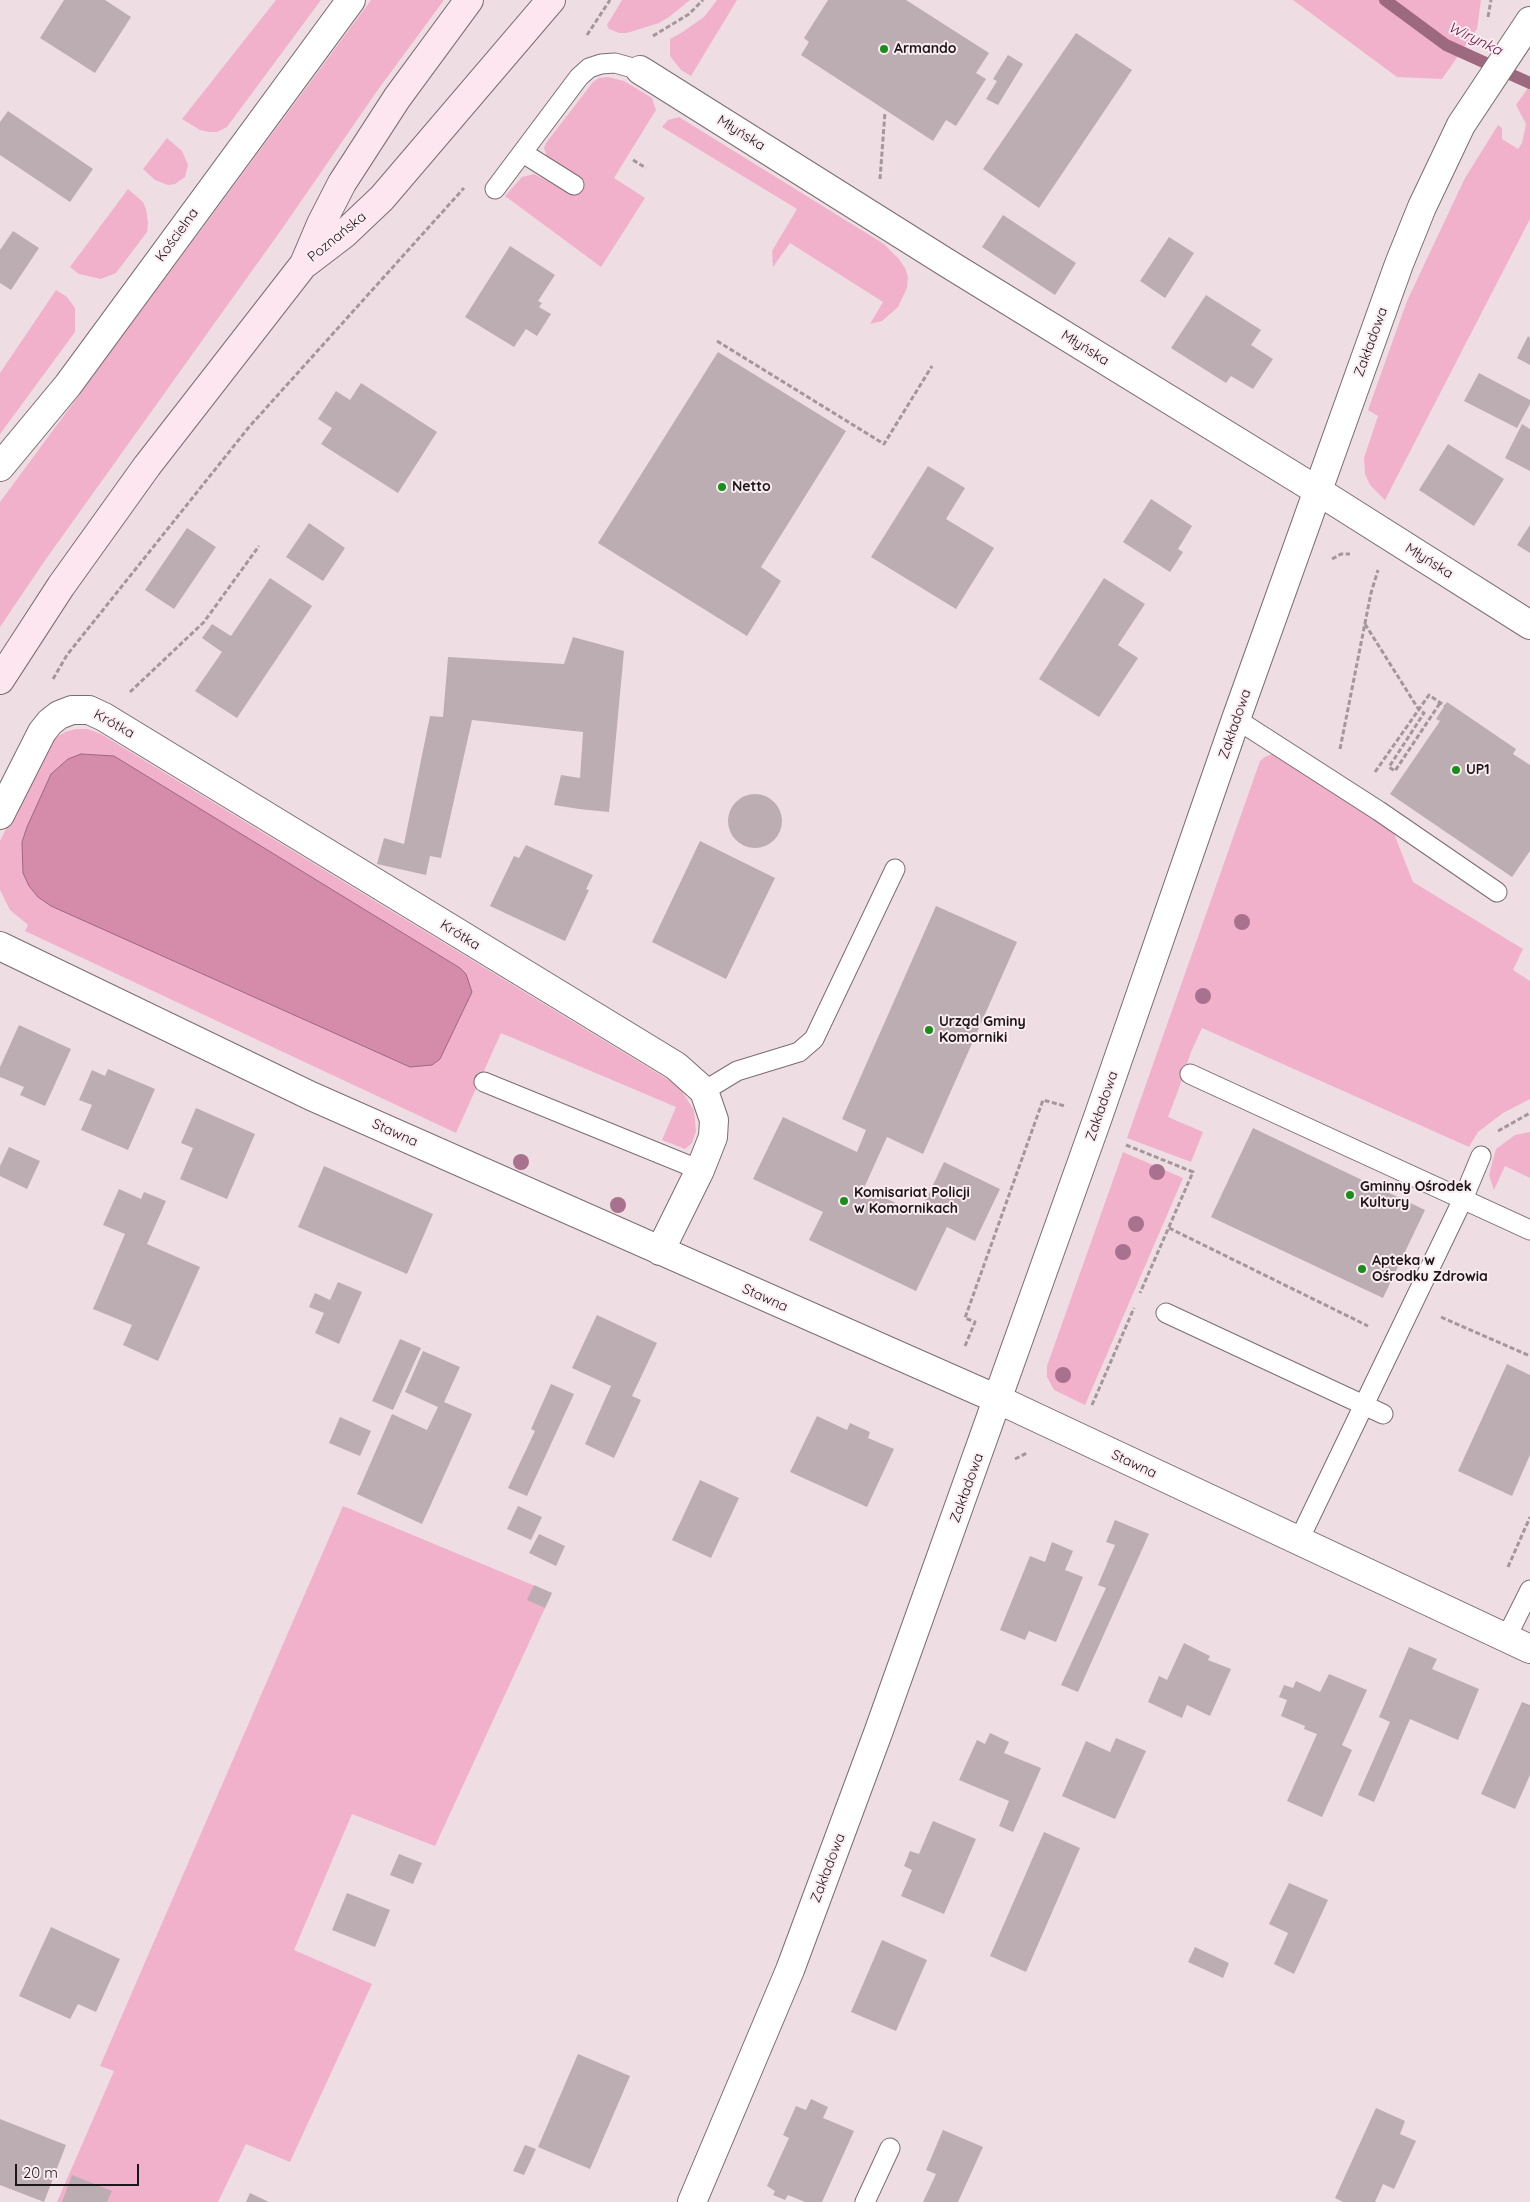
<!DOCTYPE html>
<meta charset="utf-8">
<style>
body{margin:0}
#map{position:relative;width:1530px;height:2202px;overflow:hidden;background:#eedee4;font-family:Quicksand,sans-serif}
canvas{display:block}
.scale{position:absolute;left:15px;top:2164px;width:124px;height:22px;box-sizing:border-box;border:2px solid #1c1719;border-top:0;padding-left:6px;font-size:15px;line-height:18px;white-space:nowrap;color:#1c1719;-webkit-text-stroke:4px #fbecf1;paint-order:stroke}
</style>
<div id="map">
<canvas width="1530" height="2202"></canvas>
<div class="scale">20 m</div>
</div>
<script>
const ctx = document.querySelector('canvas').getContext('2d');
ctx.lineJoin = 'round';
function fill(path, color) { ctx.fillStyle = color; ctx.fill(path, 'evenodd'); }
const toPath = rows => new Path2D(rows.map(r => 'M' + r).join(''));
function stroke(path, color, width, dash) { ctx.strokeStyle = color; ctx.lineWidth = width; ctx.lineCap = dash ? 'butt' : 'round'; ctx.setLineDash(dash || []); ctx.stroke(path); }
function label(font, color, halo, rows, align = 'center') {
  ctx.font = font + ' Quicksand,sans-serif'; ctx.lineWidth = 4; ctx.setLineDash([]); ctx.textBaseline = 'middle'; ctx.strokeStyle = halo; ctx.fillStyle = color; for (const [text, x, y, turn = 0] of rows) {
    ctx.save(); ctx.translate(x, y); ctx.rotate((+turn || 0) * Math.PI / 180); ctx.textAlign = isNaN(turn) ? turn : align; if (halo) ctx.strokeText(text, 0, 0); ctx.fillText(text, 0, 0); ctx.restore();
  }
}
const green = toPath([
 [276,0,321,0,227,127,217,132,209,132,200,130,182,119],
 [371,0,444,0,377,91,284,226,46,559,0,627,0,502],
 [622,0,690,0,669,17,659,23,627,33,619,33,609,29,607,25],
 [717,0,737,0,691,76,681,70,670,56,670,39,681,33,704,17],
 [1293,0,1481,0,1477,29,1442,79,1397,77],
 [608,77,624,81,652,98,656,110,614,178,645,198,601,267,505,196,522,177,534,174,571,193,581,178,547,157,544,148,546,143,593,82,599,78],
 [1530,85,1530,219,1385,500,1370,485,1365,474,1364,458,1378,416,1368,410,1407,301,1465,178,1498,125,1502,128,1502,139,1518,149,1522,143,1526,124,1516,105],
 [679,117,884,244,899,259,905,268,908,277,907,288,898,307,882,321,870,324,883,302,790,243,773,267,772,251,797,209,662,127,668,120],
 [167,138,182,151,188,165,185,177,175,184,168,185,155,180,143,169],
 [128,189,143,202,146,209,148,223,147,232,116,273,101,279,79,274,70,267],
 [56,290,67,297,75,308,75,332,0,434,0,373],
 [76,729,88,729,101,734,672,1082,681,1090,694,1110,696,1131,692,1143,685,1149,662,1140,676,1107,501,1033,456,1133,25,931,28,925,10,910,0,890,0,841,46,749,54,739,65,732],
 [1272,754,1393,831,1413,882,1523,949,1513,970,1530,981,1530,1099,1503,1113,1478,1132,1469,1147,1202,1028,1191,1052,1178,1091,1168,1117,1203,1132,1191,1162,1127,1138,1260,761,1265,757],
 [1530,1132,1530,1178,1505,1166,1494,1190,1489,1175,1496,1149,1515,1135],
 [1123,1152,1183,1178,1085,1405,1054,1390,1047,1377,1047,1366],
 [343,1506,552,1593,435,1846,352,1814,294,1950,372,1984,290,2162,246,2144,218,2202,57,2202,114,2071,100,2066]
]);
const water = toPath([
 [81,754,114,756,460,968,466,974,472,992,440,1059,432,1065,410,1067,51,906,38,897,29,886,23,873,22,842,27,827,51,774,68,759,81,754]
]);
const stream = toPath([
 [1385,0,1446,45,1530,83]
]);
const building = toPath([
 [64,0,105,0,131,17,95,73,40,38],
 [828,0,906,0,989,53,976,73,986,79,956,126,946,120,933,141,801,55,809,42,804,38],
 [1076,33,1132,70,1039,208,983,169],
 [1008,55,1023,64,998,105,986,99,997,81,993,79],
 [8,111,93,169,70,202,0,155,0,122],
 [1003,215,1076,263,1055,295,982,247],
 [13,231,39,248,11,290,0,283,0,250],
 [1169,237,1194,253,1165,298,1140,281],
 [510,246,555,275,538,301,542,303,539,307,551,314,537,336,526,329,514,347,465,317],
 [1206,295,1261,330,1251,345,1273,359,1253,389,1231,376,1226,383,1171,348],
 [1528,336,1530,338,1530,365,1517,358],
 [718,352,846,431,761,567,781,581,747,636,598,543],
 [1479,373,1530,400,1530,404,1517,428,1464,401],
 [361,383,437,432,398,493,321,444,332,428,318,419,336,391,350,400],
 [1522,424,1530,429,1530,471,1505,458],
 [1448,444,1504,479,1474,526,1419,490],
 [928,466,965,488,946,519,994,548,956,609,871,557],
 [1151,499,1192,526,1178,549,1183,552,1170,572,1123,542],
 [309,523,345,548,323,581,286,557],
 [1530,525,1530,553,1517,545],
 [187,528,216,547,174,609,145,590],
 [270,578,312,606,237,718,195,691,222,652,202,638,212,624,231,636],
 [1104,578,1145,604,1118,645,1138,658,1099,717,1039,679],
 [573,637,624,651,609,812,579,809,554,805,561,775,580,778,583,732,472,720,441,858,430,856,426,875,377,864,384,838,404,844,430,716,443,717,448,657,564,664],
 [1447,702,1516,749,1513,754,1530,765,1530,851,1512,877,1390,794,1440,721,1436,719],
 '728 821a27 27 0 1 1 54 0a27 27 0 1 1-54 0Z',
 [700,841,775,878,726,979,652,942],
 [526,845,593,875,586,889,589,890,565,941,490,906,514,856,519,858],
 [936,906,1017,942,923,1154,887,1137,864,1188,919,1214,944,1162,1000,1189,975,1241,947,1227,916,1291,809,1240,823,1212,753,1179,783,1117,857,1152,866,1130,842,1119],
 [19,1025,71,1049,45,1106,20,1095,24,1087,0,1077,0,1067],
 [108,1069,155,1089,128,1150,81,1130,92,1105,79,1100,92,1070,105,1076],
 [196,1108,255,1134,227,1199,180,1179,193,1148,181,1143],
 [1253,1128,1425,1210,1383,1298,1211,1217],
 [9,1147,40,1161,27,1189,0,1176,0,1166],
 [324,1166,433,1214,407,1274,298,1227],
 [119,1189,141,1199,144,1192,166,1201,147,1244,200,1267,158,1361,123,1345,132,1325,93,1309,125,1234,103,1225],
 [338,1282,362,1292,339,1344,315,1333,324,1313,309,1307,315,1293,330,1300],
 [597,1315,657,1343,632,1396,641,1400,614,1458,585,1444,611,1386,572,1368],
 [400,1339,421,1348,393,1410,372,1401],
 [423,1351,460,1367,444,1402,472,1414,422,1524,357,1494,392,1414,427,1430,438,1407,405,1392],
 [1507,1364,1530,1375,1530,1455,1512,1496,1458,1471],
 [551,1384,574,1394,527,1496,508,1488,535,1431,531,1429],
 [817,1416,847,1430,850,1423,870,1432,868,1438,894,1449,867,1507,790,1472],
 [340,1417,371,1431,360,1456,329,1443],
 [700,1480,739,1498,711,1558,672,1540],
 [518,1506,542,1517,531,1540,507,1529],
 [1115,1520,1149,1534,1078,1692,1061,1685,1106,1588,1098,1585,1115,1545,1106,1542],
 [539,1534,565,1546,556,1566,529,1553],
 [1052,1542,1073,1551,1065,1570,1083,1577,1056,1642,1029,1631,1025,1640,1000,1630,1030,1556,1045,1562],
 [534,1585,552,1593,545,1608,527,1600],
 [1184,1643,1210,1656,1208,1660,1231,1669,1210,1716,1187,1705,1182,1718,1148,1702,1159,1676,1167,1680],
 [1409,1647,1437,1659,1432,1669,1479,1689,1458,1740,1410,1719,1374,1802,1358,1795,1390,1722,1379,1717],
 [1329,1674,1367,1690,1342,1745,1352,1750,1322,1817,1287,1801,1317,1734,1304,1729,1305,1726,1281,1716,1287,1700,1279,1697,1284,1685,1293,1688,1296,1681,1320,1692],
 [1522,1702,1530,1705,1530,1775,1515,1809,1481,1794],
 [990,1733,1009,1742,1004,1753,1041,1768,1013,1832,999,1826,1009,1801,959,1780,977,1740,985,1744],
 [1116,1738,1146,1751,1115,1819,1062,1796,1086,1741,1110,1752],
 [933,1821,976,1839,944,1914,901,1896,912,1870,904,1866,910,1851,919,1854],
 [1044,1832,1080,1848,1026,1972,990,1956],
 [399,1854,422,1863,413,1884,390,1875],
 [1289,1883,1328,1900,1294,1974,1274,1964,1288,1933,1269,1924],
 [347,1893,390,1910,375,1947,332,1930],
 [51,1927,120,1959,96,2012,78,2004,70,2019,19,1996],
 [882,1940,927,1960,896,2031,851,2012],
 [1195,1947,1229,1963,1223,1978,1188,1962],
 [578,2054,630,2076,590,2169,538,2147],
 [811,2099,828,2107,823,2118,854,2131,822,2202,805,2202,788,2195,785,2200,773,2195,775,2191,767,2186,789,2138,783,2135,796,2106,806,2110],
 [1376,2108,1405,2121,1400,2134,1416,2141,1394,2189,1383,2184,1375,2202,1343,2202,1335,2198],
 [0,2119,66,2145,44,2202,0,2185],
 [943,2130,983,2147,958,2202,923,2202,936,2174,926,2170],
 [525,2145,536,2149,524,2175,513,2171],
 [72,2175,112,2191,107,2202,62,2202],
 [250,2193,269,2202,246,2202]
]);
const path = toPath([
 [1488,17,1491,0],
 [587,35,610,0],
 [653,36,689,14,703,0],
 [633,160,646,168],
 [880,179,885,112],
 [717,341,884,444,932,366],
 [1332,559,1341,554,1350,554],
 [1365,624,1419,710,1424,713,1389,767,1395,771,1440,703],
 [53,679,67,655,249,427,464,188],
 [130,692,204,622,259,546],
 [1340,749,1371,593,1378,570],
 [1375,772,1429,695,1445,706],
 [1498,1131,1530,1113],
 [1126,1145,1193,1172,1140,1293],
 [1169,1228,1368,1326],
 [1441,1317,1530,1356],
 [965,1346,975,1322,965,1318,1043,1100,1065,1106],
 [1092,1405,1134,1308],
 [1015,1459,1027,1453],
 [1508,1567,1530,1517]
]);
const lane = toPath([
 [523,153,574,185],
 [495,189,579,77,589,68,601,64,615,63,640,70],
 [1236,719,1379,811,1497,892],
 [1190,1074,1530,1230],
 [484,1082,700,1170],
 [704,1091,737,1071,799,1052,814,1039,895,869],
 [1166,1313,1383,1414],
 [1298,1542,1463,1199,1481,1156],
 [1506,1638,1530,1590],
 [865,2202,890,2148]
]);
const street = toPath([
 [640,70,947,263,1318,491,1530,625],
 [0,467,68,385,351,0],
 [0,815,42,732,50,722,59,715,72,710,89,710,104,717,676,1066,704,1091,714,1120,713,1137,700,1170,660,1251],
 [0,946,311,1096,997,1399,1530,1649],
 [692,2202,790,1970,878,1733,1098,1117,1236,719,1399,264,1422,207,1461,125,1530,21]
]);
const secondary = toPath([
 [306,263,344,234,382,198,551,0],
 [0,680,61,586,147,466,304,264,321,224,342,183,397,98,469,0]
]);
const trees = [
 [1242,922],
 [1203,996],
 [521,1162],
 [1157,1172],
 [618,1205],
 [1136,1224],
 [1123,1252],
 [1063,1375]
];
const markers = [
 [884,49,5,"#188f1a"],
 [722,487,5,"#188f1a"],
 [1456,770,5,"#188f1a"],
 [929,1030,5,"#188f1a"],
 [1350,1195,5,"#188f1a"],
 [844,1201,5,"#188f1a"],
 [1362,1269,5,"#188f1a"]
];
const poiNames = [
 ["Armando",894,49],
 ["Netto",732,487],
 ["UP1",1466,770],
 ["Urząd Gminy",939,1022],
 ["Komorniki",939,1038],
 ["Gminny Ośrodek",1360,1187],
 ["Kultury",1360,1203],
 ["Komisariat Policji",854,1193],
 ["w Komornikach",854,1209],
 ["Apteka w",1372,1261],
 ["Ośrodku Zdrowia",1372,1277]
];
const streetNames = [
 ["Młyńska",741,133,32],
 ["Kościelna",177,235,-54],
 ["Poznańska",337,237,-39],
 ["Zakładowa",1371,342,-70],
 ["Młyńska",1085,348,32],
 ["Młyńska",1429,561,32],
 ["Krótka",114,724,29],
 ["Zakładowa",1235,724,-71],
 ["Krótka",460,935,32],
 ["Zakładowa",1102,1106,-71],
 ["Stawna",395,1133,24],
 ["Stawna",765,1298,24],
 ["Stawna",1134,1464,25],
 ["Zakładowa",967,1488,-70],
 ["Zakładowa",828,1868,-69]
];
const waterNames = [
 ["Wirynka",1475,39,26]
];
fill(green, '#f1b1cb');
fill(water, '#d48caa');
stroke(water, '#9d697e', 1);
stroke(stream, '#9d697e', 12);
fill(building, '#bcadb2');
stroke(lane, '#7a6d72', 21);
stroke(street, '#7a6d72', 30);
stroke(secondary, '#7a6d72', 30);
stroke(path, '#a4979c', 3, [5, 2.5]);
stroke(lane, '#fff', 19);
stroke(street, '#fff', 28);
stroke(secondary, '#fde6ef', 28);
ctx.fillStyle = '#a8728e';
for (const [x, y] of trees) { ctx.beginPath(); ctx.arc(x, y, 8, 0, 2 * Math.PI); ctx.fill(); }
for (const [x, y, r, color] of markers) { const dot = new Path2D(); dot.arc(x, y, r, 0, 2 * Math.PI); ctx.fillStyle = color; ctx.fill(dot); stroke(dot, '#fbecf1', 2); }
label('bold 14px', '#1c1719', '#fbecf1', poiNames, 'left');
label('14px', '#1c1719', '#fbecf1', streetNames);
label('italic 15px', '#6a1643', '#fbecf1', waterNames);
</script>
